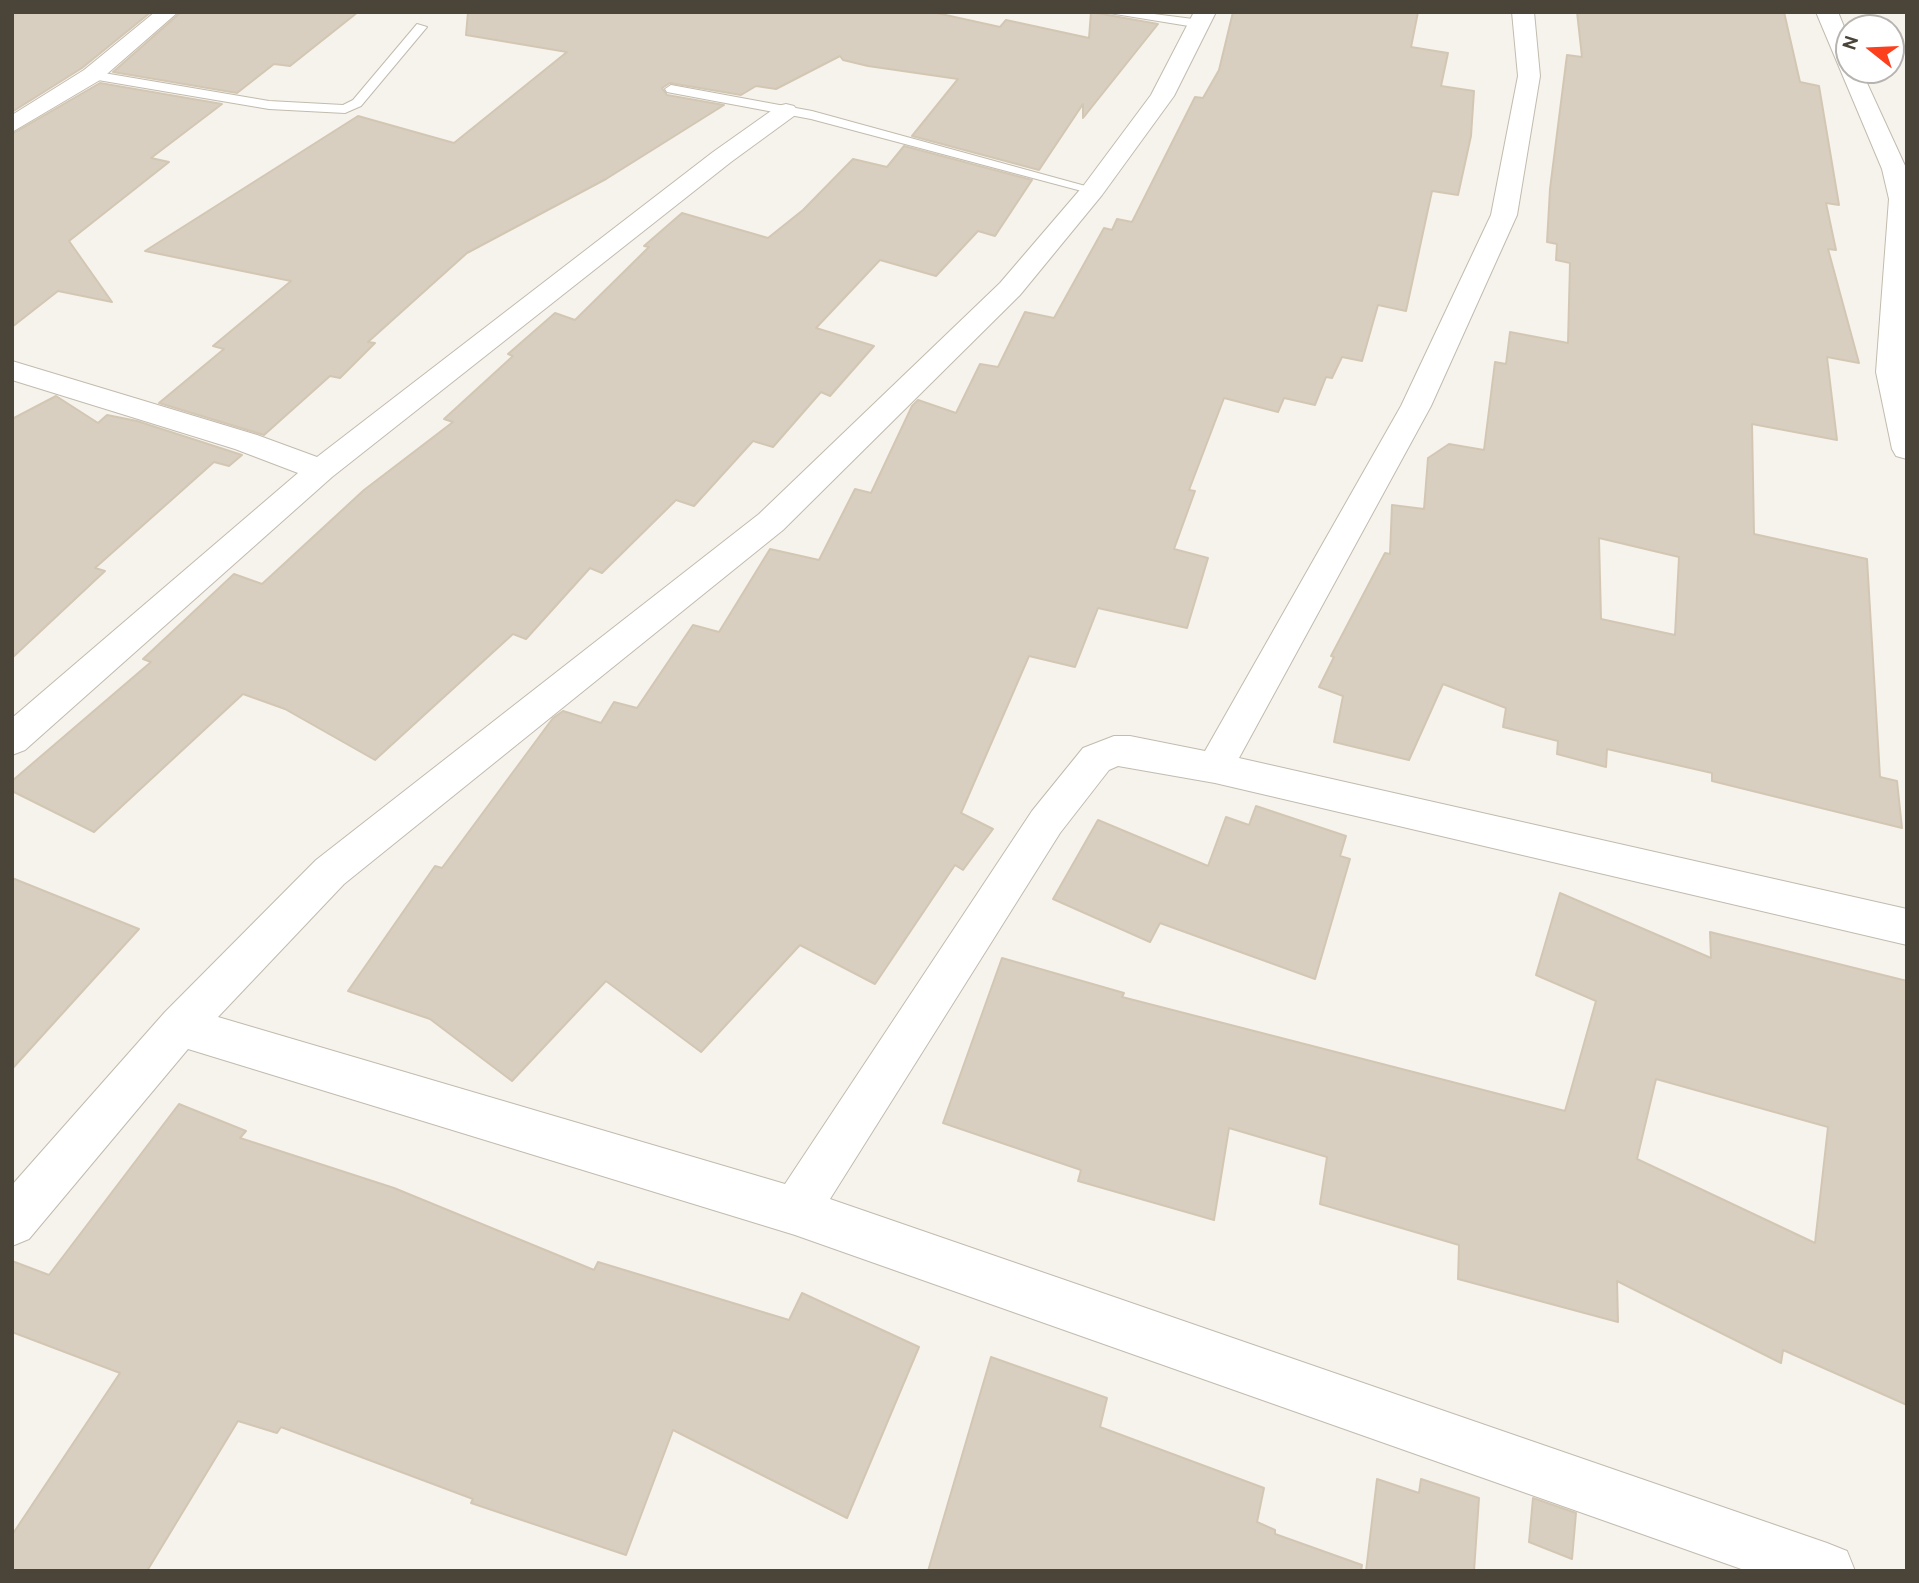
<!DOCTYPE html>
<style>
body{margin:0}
#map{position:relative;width:1919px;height:1583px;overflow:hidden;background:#f6f3ec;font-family:Overpass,sans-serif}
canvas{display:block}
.frame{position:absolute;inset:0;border:14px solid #4b4439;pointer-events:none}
.north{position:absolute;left:1835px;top:14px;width:70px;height:70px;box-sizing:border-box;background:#fff;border:2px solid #b7b4b0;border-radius:50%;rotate:288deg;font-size:19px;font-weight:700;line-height:28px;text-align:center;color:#4b4439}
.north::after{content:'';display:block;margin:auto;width:24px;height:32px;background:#fc3f1d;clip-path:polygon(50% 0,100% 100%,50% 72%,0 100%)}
</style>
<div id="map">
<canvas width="1919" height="1583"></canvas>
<div class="frame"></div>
<div class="north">N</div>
</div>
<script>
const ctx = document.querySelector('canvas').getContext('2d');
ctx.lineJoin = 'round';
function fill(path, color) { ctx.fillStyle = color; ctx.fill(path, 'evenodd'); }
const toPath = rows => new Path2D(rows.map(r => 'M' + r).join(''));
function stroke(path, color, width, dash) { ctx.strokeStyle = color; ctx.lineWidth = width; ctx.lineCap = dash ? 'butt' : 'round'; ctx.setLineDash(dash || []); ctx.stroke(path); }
const building = toPath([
 [12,12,151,12,82,68,12,112,12,12],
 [181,12,358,12,290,66,274,64,237,93,113,72,181,12],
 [468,12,932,12,1000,27,1006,20,1089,38,1091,12,1158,24,1083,118,1083,104,1039,170,912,136,958,79,868,66,843,60,840,56,776,89,756,86,741,95,670,83,662,88,667,95,724,105,606,179,467,253,368,342,375,343,340,378,330,376,264,435,159,403,224,349,213,346,291,281,145,251,358,116,454,143,567,52,466,35,468,12],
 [1233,12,1418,12,1411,47,1448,53,1441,86,1474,91,1471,136,1458,195,1432,191,1406,311,1378,305,1362,361,1342,357,1332,378,1326,377,1315,405,1284,398,1278,412,1224,398,1189,490,1195,491,1174,549,1208,558,1187,628,1098,608,1075,667,1029,656,961,813,993,829,963,870,955,865,875,984,800,945,701,1052,606,981,512,1081,430,1019,348,991,435,866,442,868,553,718,563,711,601,723,614,702,637,708,693,625,719,632,770,549,819,560,855,489,871,493,912,406,918,400,956,413,980,364,998,367,1025,312,1054,318,1104,228,1112,230,1117,219,1132,222,1195,97,1203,98,1219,70,1233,12],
 [1577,12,1784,12,1800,82,1819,86,1839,205,1826,203,1836,250,1828,249,1859,363,1827,357,1837,440,1752,424,1754,534,1867,559,1880,777,1897,781,1902,828,1712,781,1712,773,1607,749,1606,767,1557,754,1558,741,1503,727,1506,708,1443,684,1409,760,1334,742,1343,696,1319,687,1334,657,1331,656,1385,553,1390,554,1392,505,1424,509,1428,458,1449,444,1484,450,1495,362,1506,364,1510,332,1568,343,1570,263,1556,260,1557,244,1547,242,1550,189,1567,55,1582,57,1577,12],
 [1599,538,1679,557,1675,635,1601,619,1599,538],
 [100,83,222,104,151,158,169,162,69,241,112,302,58,291,12,327,12,134,100,83],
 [904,146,1032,180,995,236,978,231,936,276,880,260,816,328,874,346,830,396,821,392,773,447,753,441,694,506,676,500,602,573,590,568,526,639,513,634,375,760,285,709,243,694,94,832,12,791,12,781,151,662,143,659,234,574,262,584,364,490,453,422,444,419,513,356,508,354,555,313,575,320,649,247,644,246,682,213,768,238,803,210,853,159,887,167,904,146],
 [56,396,98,423,107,415,137,421,242,455,229,466,214,462,95,568,105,571,12,658,12,419,56,396],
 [1256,806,1346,836,1340,856,1350,859,1315,979,1160,923,1150,942,1053,899,1098,820,1208,866,1226,817,1249,825,1256,806],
 [12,878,139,929,12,1069,12,878],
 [1560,893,1711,958,1710,932,1907,981,1907,1405,1783,1350,1781,1363,1617,1281,1618,1322,1458,1279,1459,1245,1320,1204,1327,1157,1229,1128,1214,1220,1078,1181,1081,1170,943,1123,1002,958,1124,993,1122,997,1565,1111,1596,1001,1536,975,1560,893],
 [1656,1079,1828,1127,1815,1243,1637,1159,1656,1079],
 [179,1104,246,1131,240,1138,394,1188,594,1270,598,1262,789,1320,802,1293,919,1347,847,1518,673,1430,626,1555,471,1503,473,1499,281,1427,277,1433,238,1421,147,1571,12,1571,12,1535,120,1373,12,1332,12,1261,49,1275,179,1104],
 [991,1357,1107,1398,1100,1427,1264,1488,1257,1522,1275,1530,1275,1534,1362,1565,1361,1571,928,1571,991,1357],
 [1377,1479,1419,1493,1421,1479,1479,1498,1474,1571,1366,1571,1377,1479],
 [1533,1498,1576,1513,1572,1559,1529,1542,1533,1498]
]);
const lane = toPath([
 [1103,12,1138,12,1201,20,1207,24,1201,28,1103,12],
 [417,24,427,27,361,106,345,113,269,109,92,79,86,75,92,71,269,101,343,105,353,100,417,24],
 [671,85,812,111,1100,190,1093,194,811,119,667,92,665,89,671,85]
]);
const street = toPath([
 [155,12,178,12,100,80,12,132,12,115,84,70,155,12],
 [1194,12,1216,12,1174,96,1102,195,1020,295,783,530,344,884,218,1017,785,1184,1032,811,1083,748,1114,736,1130,736,1205,751,1401,406,1491,215,1518,76,1512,12,1534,12,1540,76,1517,215,1431,406,1239,758,1907,909,1907,945,1215,783,1118,766,1109,770,1060,833,830,1199,1827,1543,1847,1551,1855,1571,1747,1571,795,1235,188,1049,29,1239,12,1246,12,1185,165,1012,316,860,759,514,1000,283,1084,185,1151,95,1194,12],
 [1816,12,1838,12,1849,39,1849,70,1861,70,1907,170,1907,459,1896,456,1892,449,1876,372,1889,199,1882,169,1816,12],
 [786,104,794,106,798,111,794,116,731,162,332,477,25,750,12,755,12,718,298,473,235,449,12,380,12,361,257,435,317,457,713,152,778,106,786,104]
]);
fill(building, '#d8cfc1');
stroke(building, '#d3c7b4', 2);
stroke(lane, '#c2bbae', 2);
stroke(street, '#c2bbae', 2);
fill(lane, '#fff');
fill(street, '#fff');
</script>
